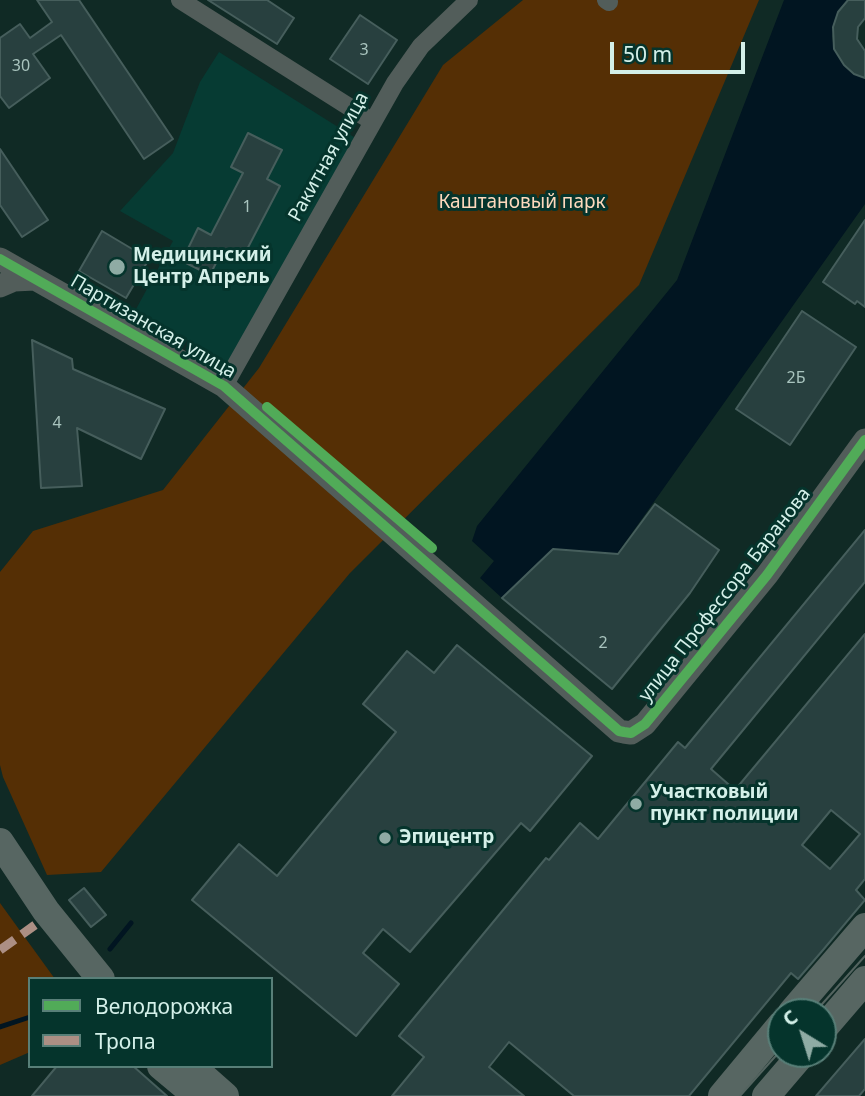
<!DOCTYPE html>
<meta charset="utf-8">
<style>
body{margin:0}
#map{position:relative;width:865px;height:1096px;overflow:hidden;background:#102a25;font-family:"Noto Sans",sans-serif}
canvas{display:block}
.legend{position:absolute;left:28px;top:977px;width:245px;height:91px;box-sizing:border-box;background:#05342c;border:2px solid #587f78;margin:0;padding:9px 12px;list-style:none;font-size:21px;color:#d4f0e9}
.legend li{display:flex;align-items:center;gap:14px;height:35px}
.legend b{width:35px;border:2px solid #587f78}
.north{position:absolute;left:767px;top:998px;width:70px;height:70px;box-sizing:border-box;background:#05342c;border:2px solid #587f78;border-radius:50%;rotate:322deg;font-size:19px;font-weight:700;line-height:28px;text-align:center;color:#d4f0e9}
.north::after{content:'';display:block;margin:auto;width:24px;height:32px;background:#8faba4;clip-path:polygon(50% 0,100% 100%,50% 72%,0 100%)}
.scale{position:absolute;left:610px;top:42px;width:135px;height:32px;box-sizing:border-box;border:4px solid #d4f0e9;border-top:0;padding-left:9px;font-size:21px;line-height:24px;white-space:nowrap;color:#d4f0e9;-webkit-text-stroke:5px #05342c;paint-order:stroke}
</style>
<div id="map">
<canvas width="865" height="1096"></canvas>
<ul class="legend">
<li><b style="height:9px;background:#51ab58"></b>Велодорожка</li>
<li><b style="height:9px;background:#ac8f84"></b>Тропа</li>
</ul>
<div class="north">С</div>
<div class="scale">50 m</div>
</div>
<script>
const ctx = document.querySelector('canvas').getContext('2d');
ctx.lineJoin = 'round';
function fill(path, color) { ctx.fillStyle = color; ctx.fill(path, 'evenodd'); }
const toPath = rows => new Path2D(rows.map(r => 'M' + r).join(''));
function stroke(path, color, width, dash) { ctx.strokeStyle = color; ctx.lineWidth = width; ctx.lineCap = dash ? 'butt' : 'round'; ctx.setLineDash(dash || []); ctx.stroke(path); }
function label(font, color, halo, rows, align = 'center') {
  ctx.font = font + ' "Noto Sans",sans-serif'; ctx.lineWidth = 6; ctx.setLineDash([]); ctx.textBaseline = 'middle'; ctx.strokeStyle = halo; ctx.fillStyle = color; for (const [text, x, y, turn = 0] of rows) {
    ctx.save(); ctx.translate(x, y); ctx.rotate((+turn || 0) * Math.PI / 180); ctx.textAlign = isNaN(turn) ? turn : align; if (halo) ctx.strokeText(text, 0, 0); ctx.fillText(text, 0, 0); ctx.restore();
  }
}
const built = toPath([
 [219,52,357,139,230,364,135,311,173,241,120,211,173,153,200,82]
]);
const green = toPath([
 [523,0,759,0,639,285,350,573,101,872,47,875,3,777,0,765,0,572,33,531,163,490,259,368,443,65],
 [0,903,55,979,30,979,30,1052,0,1065]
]);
const water = toPath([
 [784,0,848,0,838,12,832,36,834,49,844,65,854,74,865,78,865,204,617,554,553,549,502,598,480,578,494,561,472,541,477,526,677,280]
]);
const stream = toPath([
 [110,949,131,923],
 [0,1027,30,1017]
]);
const building = toPath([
 [37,0,79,0,173,139,144,159,61,35,33,54,50,78,9,108,0,96,0,38,20,24,30,38,52,22,37,0],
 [208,0,267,0,294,18,277,44,208,0],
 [848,0,865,0,865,18,858,27,857,39,865,51,865,78,854,74,844,65,834,49,833,27,838,12,848,0],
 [360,15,397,40,368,84,330,59,360,15],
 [248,133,282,150,267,179,280,186,242,259,223,249,210,275,182,261,198,228,211,235,243,173,231,167,248,133],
 [0,149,48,220,22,237,0,205,0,149],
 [865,220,865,307,857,301,855,304,823,282,865,220],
 [102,231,149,259,126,298,79,271,102,231],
 [802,311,856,347,790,445,736,409,802,311],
 [32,340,72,359,73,369,165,409,141,459,77,428,82,486,41,488,32,340],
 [655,504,719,550,690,593,612,689,502,598,553,549,618,554,655,504],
 [865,530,865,582,711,769,735,790,865,634,865,879,856,890,865,900,823,950,798,979,791,973,689,1096,574,1096,509,1042,489,1067,524,1096,392,1096,424,1057,399,1036,546,858,549,860,580,823,598,839,678,742,685,748,865,530],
 [831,810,860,834,830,869,802,845,831,810],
 [457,645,592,756,530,831,521,823,410,952,383,929,363,953,399,984,356,1036,192,900,239,844,277,876,396,732,363,704,407,651,434,673,457,645],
 [84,888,106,915,91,927,69,900,84,888],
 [865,1039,865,1089,859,1096,816,1096,865,1039],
 [57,1066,133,1066,167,1096,32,1096,57,1066]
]);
const minor = toPath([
 [180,0,373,122],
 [606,0,609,2],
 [224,386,395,83,421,46,469,0]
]);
const tertiary = toPath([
 [0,259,224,386,619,731,624,732,631,733,645,724,767,575,865,440],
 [0,286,14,280,35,279]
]);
const primary = toPath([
 [0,842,46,911,101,979],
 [792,1012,865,927],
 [823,1029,865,980],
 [161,1066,197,1096],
 [191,1066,225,1096],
 [722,1096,781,1025],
 [766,1096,802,1054]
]);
const tram = toPath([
 [815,1012,865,956],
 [740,1096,781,1050]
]);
const quiet = toPath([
 [0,950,35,925]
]);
const cycleway = toPath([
 [0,259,224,386,619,731,624,732,631,733,645,724,767,575,865,440],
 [267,407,432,548]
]);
const markers = [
 [117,267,9,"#8faba4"],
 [636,804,7,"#8faba4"],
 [385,838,7,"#8faba4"]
];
const numberNames = [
 ["3",364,50],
 ["30",21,66],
 ["1",247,207],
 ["2Б",796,378],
 ["4",57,423],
 ["2",603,643]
];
const streetNames = [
 ["Ракитная улица",329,157,-61],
 ["Партизанская улица",153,327,30],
 ["улица Профессора Баранова",725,595,-52]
];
const parkNames = [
 ["Каштановый парк",522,203]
];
const poiNames = [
 ["Медицинский",133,256],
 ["Центр Апрель",133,278],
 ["Участковый",650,793],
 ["пункт полиции",650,815],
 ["Эпицентр",399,838]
];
fill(built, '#063b33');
fill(green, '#552f05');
fill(water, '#011521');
stroke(stream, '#011521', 5);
fill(building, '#28403f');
stroke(building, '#465e5c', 2);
stroke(minor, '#525d5a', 18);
stroke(tertiary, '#525d5a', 23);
stroke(primary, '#576662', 28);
stroke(tram, '#546460', 2);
stroke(quiet, '#ac8f84', 9, [18, 9]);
stroke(cycleway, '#51ab58', 10);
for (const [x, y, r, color] of markers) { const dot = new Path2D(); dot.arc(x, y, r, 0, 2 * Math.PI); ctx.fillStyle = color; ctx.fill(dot); stroke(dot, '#05342c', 2.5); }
label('16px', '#a9c4be', null, numberNames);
label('19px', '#d4f0e9', '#05342c', streetNames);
label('19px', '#fed9bd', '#05342c', parkNames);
label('bold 19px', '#d4f0e9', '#05342c', poiNames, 'left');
</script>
